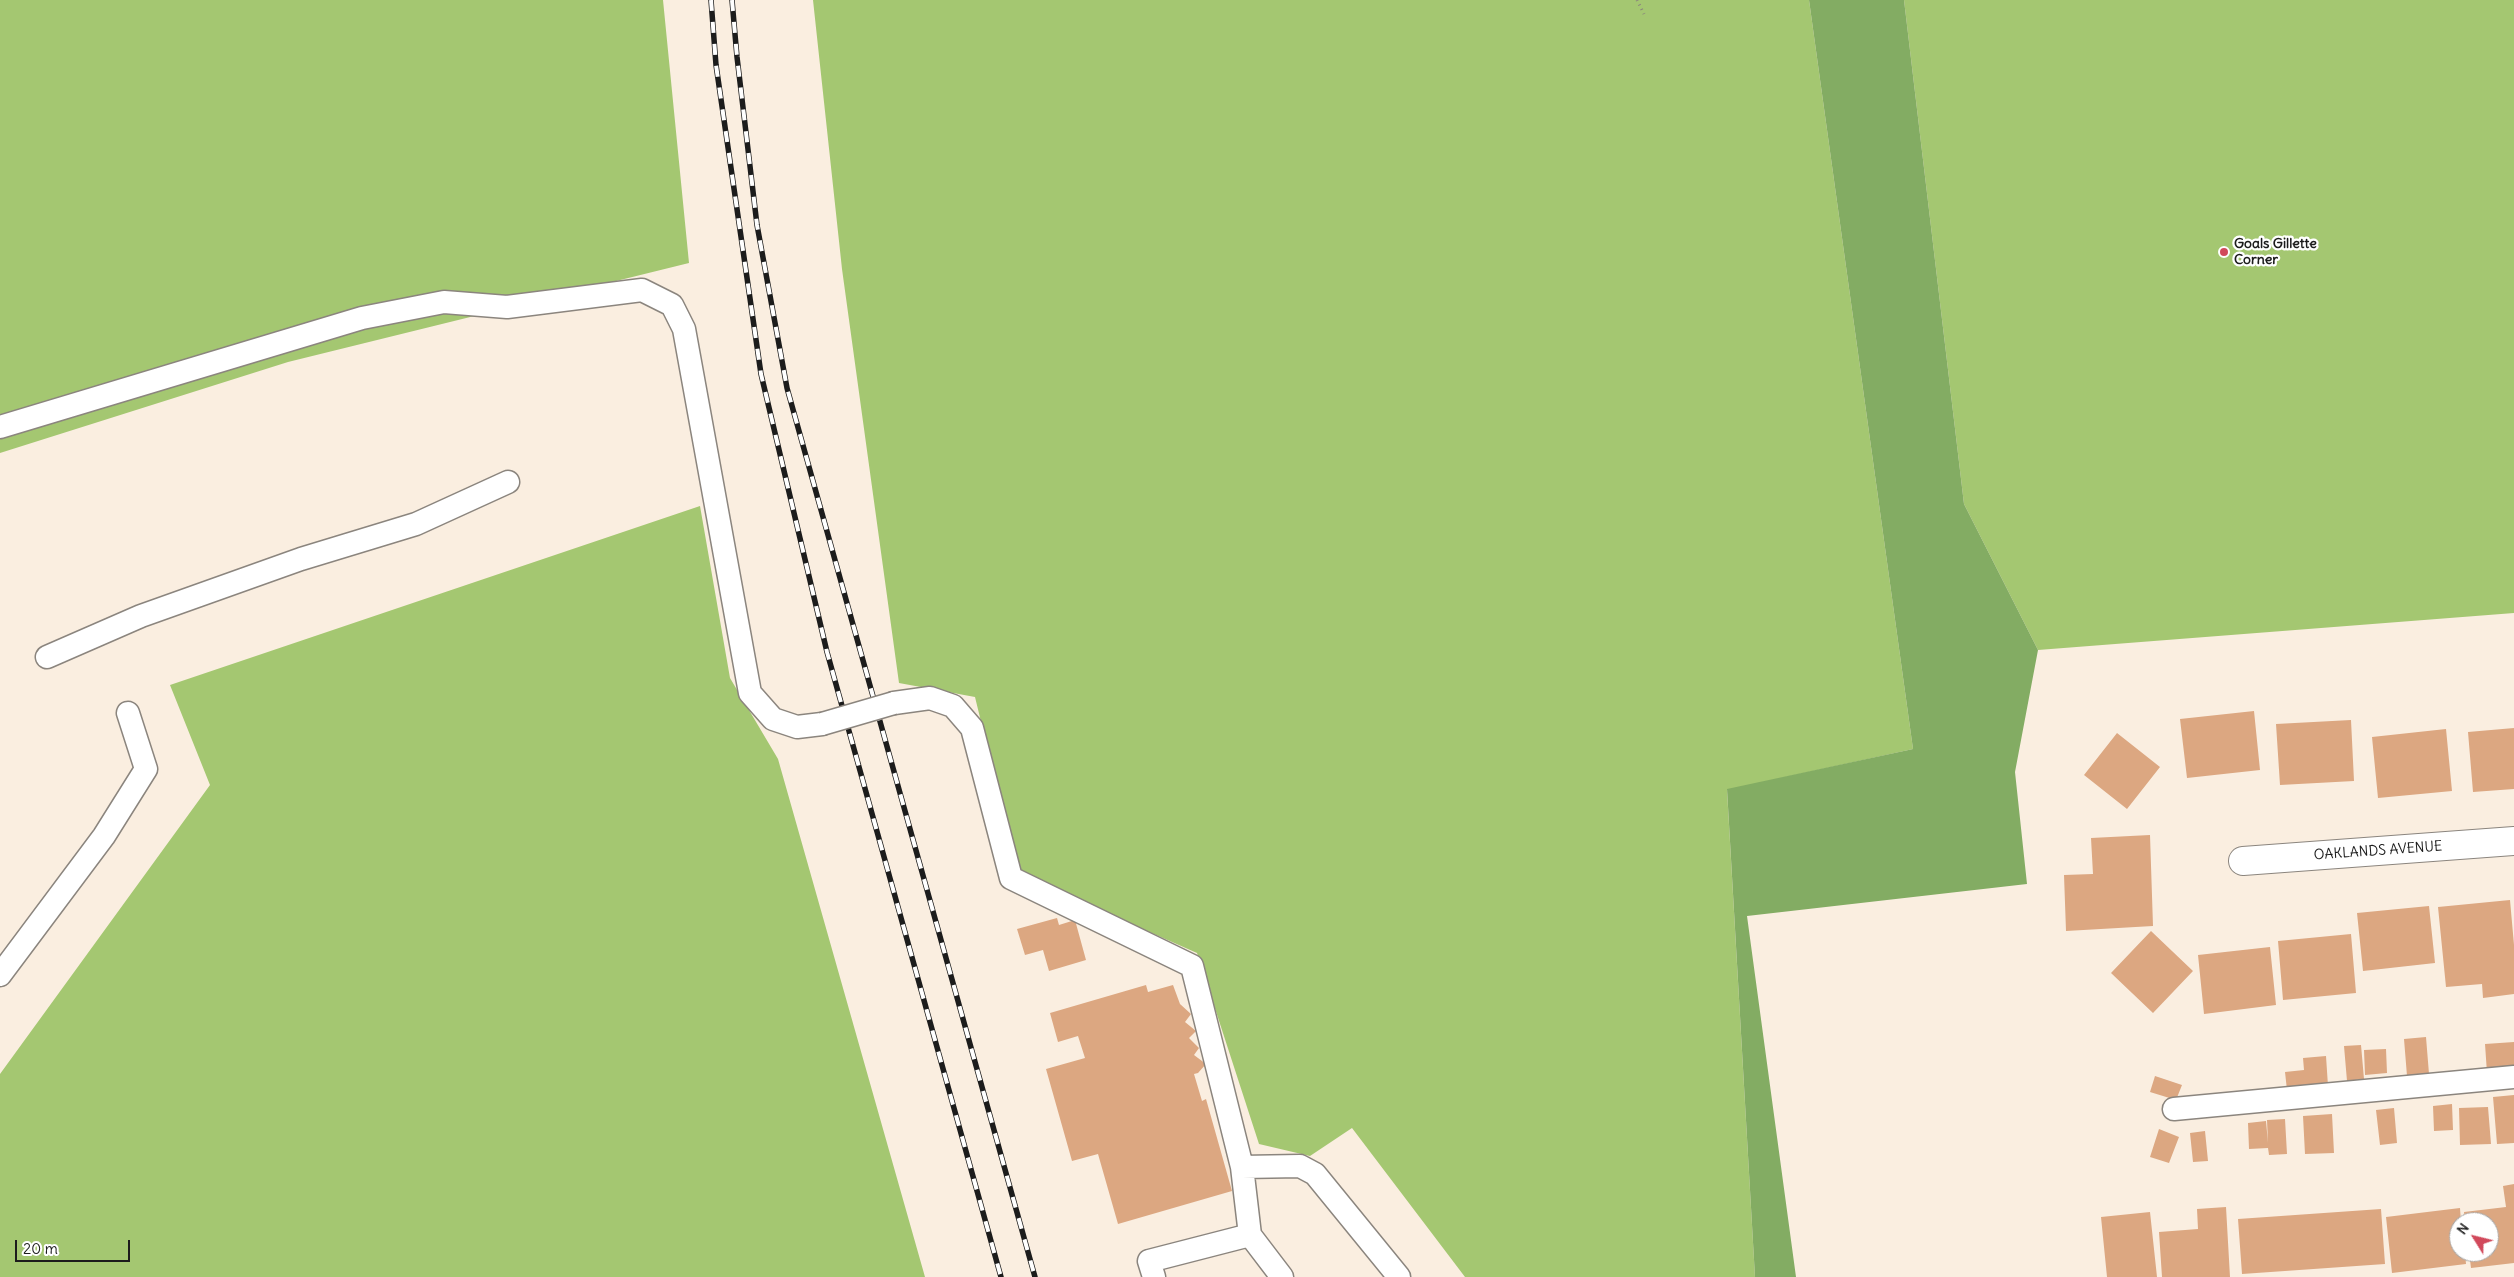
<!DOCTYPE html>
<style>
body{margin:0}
#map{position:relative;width:2514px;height:1277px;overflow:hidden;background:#faeee0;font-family:Delius,sans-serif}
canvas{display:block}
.north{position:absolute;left:2449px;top:1212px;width:50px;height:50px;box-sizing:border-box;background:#fff;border:1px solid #a4a4a4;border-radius:50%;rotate:306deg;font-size:14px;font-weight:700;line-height:20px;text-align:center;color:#1c1c1c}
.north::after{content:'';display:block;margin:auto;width:18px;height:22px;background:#d1495b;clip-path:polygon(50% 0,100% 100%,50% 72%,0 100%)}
.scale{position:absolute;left:15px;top:1240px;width:115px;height:22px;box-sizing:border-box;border:2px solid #1c1c1c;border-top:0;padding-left:6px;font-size:15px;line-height:18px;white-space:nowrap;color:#1c1c1c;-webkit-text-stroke:4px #fff;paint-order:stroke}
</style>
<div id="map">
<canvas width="2514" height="1277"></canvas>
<div class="north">N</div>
<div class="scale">20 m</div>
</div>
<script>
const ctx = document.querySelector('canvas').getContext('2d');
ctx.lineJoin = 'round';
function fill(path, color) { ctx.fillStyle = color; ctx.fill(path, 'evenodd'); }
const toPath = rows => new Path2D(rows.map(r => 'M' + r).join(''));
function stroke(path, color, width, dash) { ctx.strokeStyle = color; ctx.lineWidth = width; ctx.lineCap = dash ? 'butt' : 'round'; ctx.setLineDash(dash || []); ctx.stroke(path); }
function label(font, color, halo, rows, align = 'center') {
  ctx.font = font + ' Delius,sans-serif'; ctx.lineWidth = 4.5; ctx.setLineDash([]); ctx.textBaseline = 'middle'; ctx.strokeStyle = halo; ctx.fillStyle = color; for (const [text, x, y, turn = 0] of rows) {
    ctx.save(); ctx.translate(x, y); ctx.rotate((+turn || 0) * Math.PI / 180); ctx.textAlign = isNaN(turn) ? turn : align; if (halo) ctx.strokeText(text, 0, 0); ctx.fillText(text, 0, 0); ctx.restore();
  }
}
const green = toPath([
 [0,0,663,0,689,263,288,362,0,453],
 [813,0,1809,0,1913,749,1727,790,1755,1277,1465,1277,1352,1128,1310,1156,1259,1144,1197,953,1018,874,975,697,899,683,842,269],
 [1904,0,2514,0,2514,613,2038,650,1964,504],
 [700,506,730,678,778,759,925,1277,0,1277,0,1074,210,785,170,685]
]);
const forest = toPath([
 [1809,0,1904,0,1964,504,2038,650,2015,772,2027,884,1747,916,1796,1277,1755,1277,1727,789,1913,749]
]);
const building = toPath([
 [2254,711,2260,770,2187,778,2180,719],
 [2351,720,2354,781,2280,785,2276,724],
 [2514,728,2514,789,2473,792,2468,732],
 [2446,729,2452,791,2378,798,2372,737],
 [2117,733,2160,767,2127,809,2084,775],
 [2150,835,2153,926,2066,931,2064,875,2093,874,2091,838],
 [2510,900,2514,945,2514,994,2483,998,2482,984,2446,987,2438,907],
 [2429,906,2435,963,2363,971,2357,913],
 [1057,918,1059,925,1075,920,1086,960,1049,971,1043,950,1025,955,1017,929],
 [2151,931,2193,971,2153,1013,2111,973],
 [2351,934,2356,993,2283,1000,2278,941],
 [2270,947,2276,1005,2204,1014,2198,955],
 [1146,985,1148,992,1173,985,1180,1004,1191,1014,1185,1022,1196,1031,1189,1038,1199,1048,1194,1055,1206,1064,1198,1073,1194,1074,1202,1101,1206,1099,1232,1191,1118,1224,1098,1154,1072,1161,1046,1069,1085,1058,1078,1036,1058,1042,1050,1013],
 [2426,1037,2429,1074,2407,1076,2404,1039],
 [2514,1042,2514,1072,2487,1073,2485,1044],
 [2361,1045,2364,1079,2347,1081,2344,1046],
 [2386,1049,2387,1073,2365,1075,2364,1050],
 [2326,1056,2328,1086,2287,1090,2285,1072,2304,1070,2303,1058],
 [2155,1076,2182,1085,2176,1100,2150,1092],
 [2514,1095,2514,1143,2497,1144,2493,1097],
 [2452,1104,2453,1130,2434,1131,2433,1106],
 [2488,1107,2491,1144,2460,1145,2459,1108],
 [2394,1108,2397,1143,2380,1145,2376,1110],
 [2332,1114,2334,1153,2305,1154,2303,1116],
 [2285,1119,2287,1154,2269,1155,2268,1148,2249,1149,2248,1123,2266,1121,2268,1143,2267,1120],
 [2159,1129,2179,1137,2169,1163,2150,1157],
 [2205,1131,2208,1161,2193,1162,2190,1133],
 [2514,1184,2514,1263,2471,1268,2469,1252,2489,1252,2489,1222,2465,1222,2464,1212,2506,1207,2503,1186],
 [2226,1207,2230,1277,2162,1277,2159,1232,2198,1229,2197,1209],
 [2460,1208,2461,1222,2459,1222,2459,1252,2465,1252,2466,1264,2392,1273,2386,1217],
 [2381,1209,2385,1264,2242,1274,2238,1219],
 [2150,1212,2157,1277,2107,1277,2101,1217]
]);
const path = toPath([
 [1637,0,1644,14]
]);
const service = toPath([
 [0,427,362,318,444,302,507,307,642,290,672,305,684,329,750,693,773,719,797,727,822,724],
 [47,657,141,616,301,559,416,524,508,482],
 [894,703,930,698,953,706,972,728,1011,878,1192,966,1242,1167],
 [0,975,104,836,146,769,128,713],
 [2174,1109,2514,1077],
 [1250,1235,1242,1167,1300,1166,1315,1174,1399,1277],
 [1154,1277,1149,1261,1250,1235,1282,1277]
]);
const minor = toPath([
 [2243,861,2514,841]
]);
const rail = toPath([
 [711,0,716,65,761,374,827,652,1001,1277],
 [732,0,737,57,757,225,787,388,1035,1277]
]);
const serviceBridge = toPath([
 [822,724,894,703]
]);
const markers = [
 [2224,252,5,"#d1495b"]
];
const poiNames = [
 ["Goals Gillette",2234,244],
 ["Corner",2234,260]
];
const streetNames = [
 ["OAKLANDS AVENUE",2378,851,-4]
];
fill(green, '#a4c771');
fill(forest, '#83ac63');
fill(building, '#dca781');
stroke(service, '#8b857e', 25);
stroke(minor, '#8b857e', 30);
stroke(path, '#8b857e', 3, [1, 4]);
stroke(service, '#fff', 22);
stroke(minor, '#fff', 28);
stroke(rail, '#1c1c1c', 5.5);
stroke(rail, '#fff', 4, [11]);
stroke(serviceBridge, '#8b857e', 25, []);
stroke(serviceBridge, '#fff', 22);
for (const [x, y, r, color] of markers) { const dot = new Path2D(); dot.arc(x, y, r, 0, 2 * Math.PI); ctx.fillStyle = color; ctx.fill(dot); stroke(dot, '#fff', 2); }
label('bold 14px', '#1c1c1c', '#fff', poiNames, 'left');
label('14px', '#1c1c1c', '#fff', streetNames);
</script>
